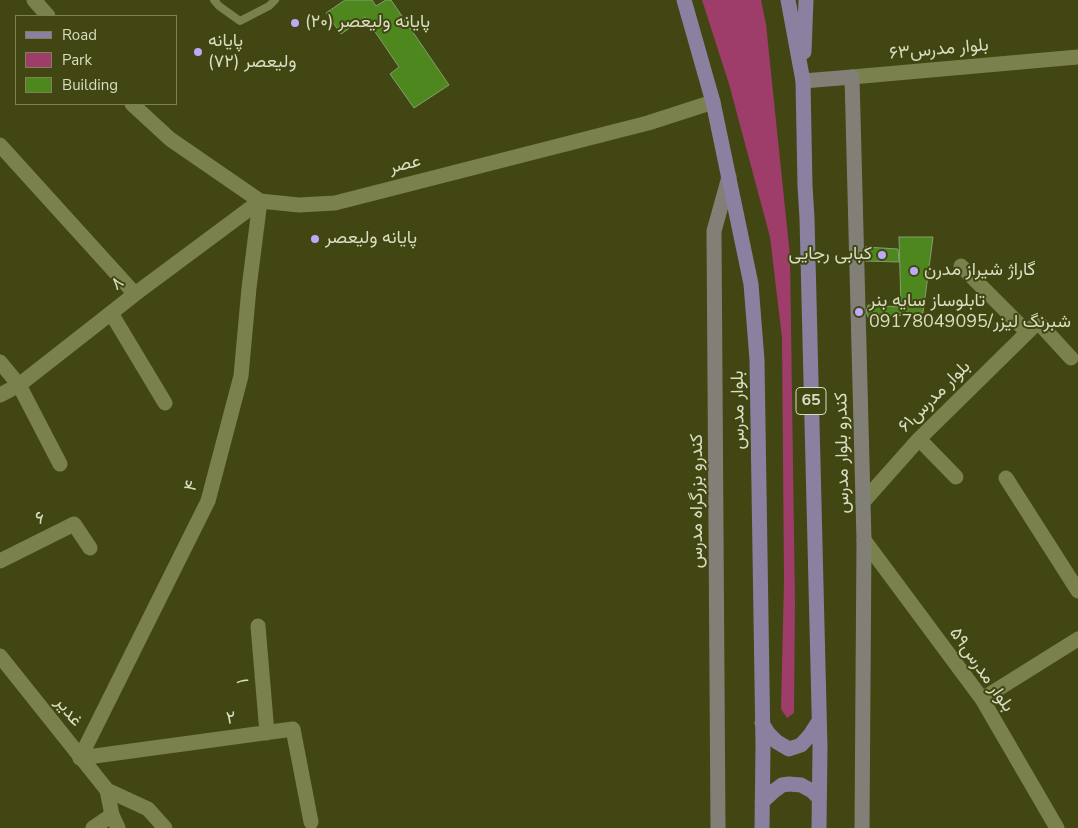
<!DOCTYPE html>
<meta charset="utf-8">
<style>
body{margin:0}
#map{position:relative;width:1078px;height:828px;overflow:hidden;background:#414612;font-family:"Nunito Sans",sans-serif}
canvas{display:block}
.legend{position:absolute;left:15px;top:15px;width:162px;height:90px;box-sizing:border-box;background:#414612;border:1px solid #7e8258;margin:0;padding:6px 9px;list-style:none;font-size:15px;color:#d9ddc2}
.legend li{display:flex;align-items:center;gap:10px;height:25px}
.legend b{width:25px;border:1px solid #7e8258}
</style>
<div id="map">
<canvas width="1078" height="828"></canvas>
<ul class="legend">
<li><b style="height:6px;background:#8a809f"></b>Road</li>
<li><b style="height:14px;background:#9e3c6a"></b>Park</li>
<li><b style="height:14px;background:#4e871e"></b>Building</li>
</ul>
</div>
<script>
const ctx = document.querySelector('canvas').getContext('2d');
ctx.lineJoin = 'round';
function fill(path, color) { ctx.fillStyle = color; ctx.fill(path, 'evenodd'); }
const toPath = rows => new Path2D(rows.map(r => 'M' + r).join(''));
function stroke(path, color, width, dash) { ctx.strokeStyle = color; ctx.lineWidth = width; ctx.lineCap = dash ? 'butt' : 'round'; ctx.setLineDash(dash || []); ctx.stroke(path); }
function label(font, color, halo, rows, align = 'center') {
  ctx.font = font + ' "Nunito Sans",Vazirmatn,sans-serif'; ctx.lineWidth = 4; ctx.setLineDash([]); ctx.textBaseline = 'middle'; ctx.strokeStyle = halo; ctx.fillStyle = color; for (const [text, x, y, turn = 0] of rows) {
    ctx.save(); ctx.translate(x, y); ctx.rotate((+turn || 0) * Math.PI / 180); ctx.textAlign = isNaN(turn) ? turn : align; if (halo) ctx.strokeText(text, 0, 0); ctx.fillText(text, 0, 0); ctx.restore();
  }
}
const green = toPath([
 [702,0,761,0,766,24,790,256,795,602,794,713,787,718,781,709,784,581,782,338,770,237,729,84]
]);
const building = toPath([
 [345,0,372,0,376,6,386,0,391,0,449,85,414,108,390,74,399,67,365,17,341,34,326,13,345,0],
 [899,237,933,237,923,313,869,319,866,312,868,305,901,307,899,237],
 [866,247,898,249,899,262,865,261,866,247]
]);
const service = toPath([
 [214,0,219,6,240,21,269,6,275,0]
]);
const minor = toPath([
 [34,0,48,16],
 [852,77,1078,57],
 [0,145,135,294],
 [961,266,1027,332],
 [111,313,165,403],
 [0,362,19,385,60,464],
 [0,395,19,385,111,313,135,294,260,201,170,139,132,104],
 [919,439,956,477],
 [1006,478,1078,591],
 [863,502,919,439,1038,322,1071,358],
 [864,540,982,699,1057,828],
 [0,561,74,524,90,548],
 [258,626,267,733],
 [982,699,1078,639],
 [80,758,293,729,311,822],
 [93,828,112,815]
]);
const tertiary = toPath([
 [0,656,107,790,148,809,165,828],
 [80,758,208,501,241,376,249,288,260,201,299,205,335,203,648,123,713,102],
 [107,790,112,815,118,828]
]);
const secondary = toPath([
 [803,81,852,77,864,540,862,828],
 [718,828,714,231,729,177]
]);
const primary = toPath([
 [684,0,713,102,751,284,757,360,763,746,762,828],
 [788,0,803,81,805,186,807,218,820,748,819,828],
 [804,52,806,0],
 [762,723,768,733,777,742,789,749,801,745,810,735,819,721],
 [762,802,774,791,782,785,789,784,801,785,812,791,819,798]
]);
const markers = [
 [295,23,5,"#bbaaf6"],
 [198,52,5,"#bbaaf6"],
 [315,239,5,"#bbaaf6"],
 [882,255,5,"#bbaaf6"],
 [914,271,5,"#bbaaf6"],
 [859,312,5,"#bbaaf6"]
];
const shields = [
 [811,401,30]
];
const shieldNames = [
 ["65",811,401]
];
const poiNames = [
 ["پایانه ولیعصر (۲۰)",305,23],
 ["پایانه",208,42],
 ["ولیعصر (۷۲)",208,63],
 ["پایانه ولیعصر",325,239],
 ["کبابی رجایی",872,255,"right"],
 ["گاراژ شیراز مدرن",924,271],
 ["تابلوساز سایه بنر",869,302],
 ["شبرنگ لیزر/09178049095",869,323]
];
const streetNames = [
 ["بلوار مدرس۶۳",939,50,-5],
 ["عصر",405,165,-14],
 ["۸",118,284,-39],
 ["بلوار مدرس۶۱",935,397,-45],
 ["بلوار مدرس",739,410,-91],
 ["کندرو بلوار مدرس",843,453,-91],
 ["۴",192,486,-73],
 ["کندرو بزرگراه مدرس",698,501,-90],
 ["۶",41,519,-27],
 ["بلوار مدرس۵۹",981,670,55],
 ["۱",244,681,-95],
 ["غدیر",68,712,52],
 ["۲",231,719,-8]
];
fill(green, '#9e3c6a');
fill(building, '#4e871e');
stroke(building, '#829f71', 1);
stroke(service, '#7a814d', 8);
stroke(minor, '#7a814d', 15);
stroke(tertiary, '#7a814d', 15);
stroke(secondary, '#828076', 15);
stroke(primary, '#8a809f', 15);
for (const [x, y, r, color] of markers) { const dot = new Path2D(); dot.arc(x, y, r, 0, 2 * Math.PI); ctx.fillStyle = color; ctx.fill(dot); stroke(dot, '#414612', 2); }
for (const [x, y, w] of shields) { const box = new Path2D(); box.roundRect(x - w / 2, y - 13.5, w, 27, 4); ctx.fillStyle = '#414612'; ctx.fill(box); stroke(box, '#d9ddc2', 1); }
label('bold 16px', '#d9ddc2', null, shieldNames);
label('18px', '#d9ddc2', '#414612', poiNames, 'left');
label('18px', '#d9ddc2', '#414612', streetNames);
</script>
